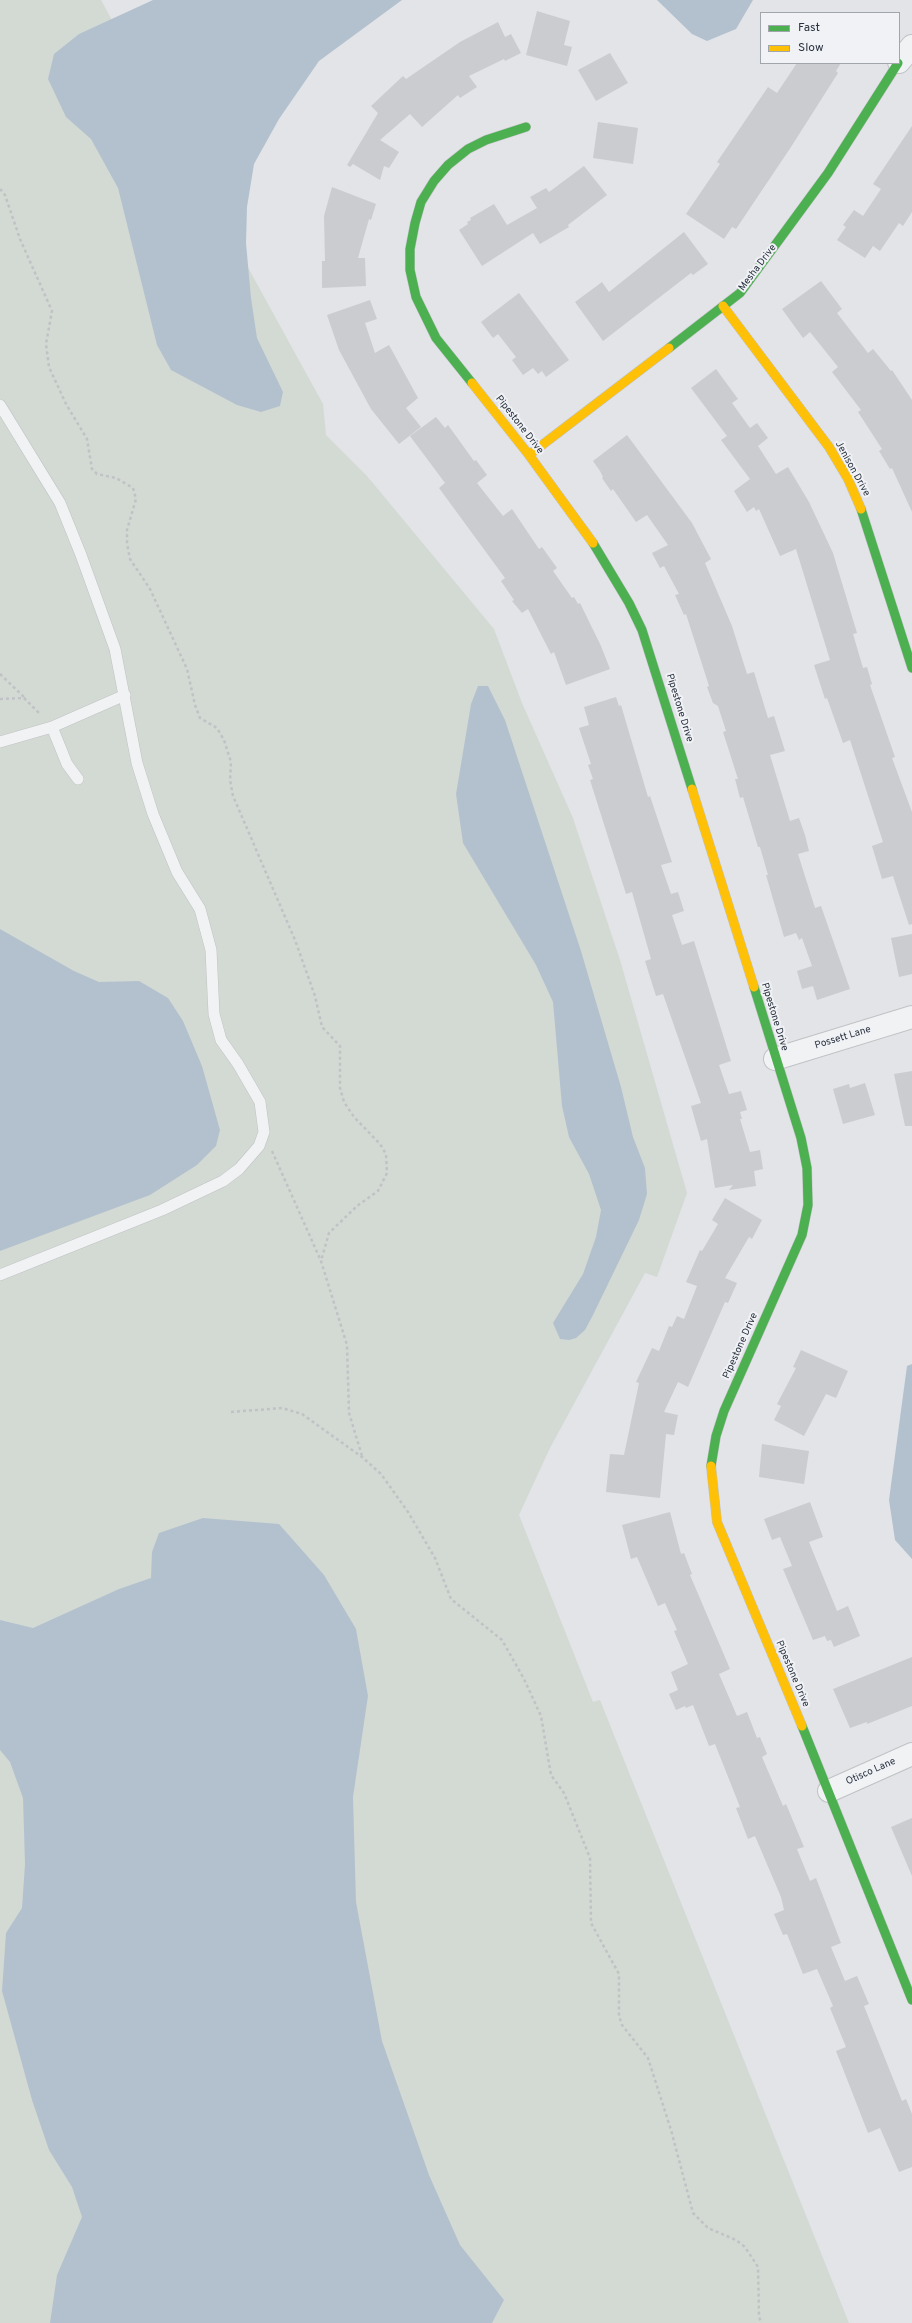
<!DOCTYPE html>
<style>
body{margin:0}
#map{position:relative;width:912px;height:2323px;overflow:hidden;background:#e2e4e7;font-family:Overpass,sans-serif}
canvas{display:block}
.legend{position:absolute;left:760px;top:12px;width:140px;height:52px;box-sizing:border-box;background:#f0f2f6;border:1px solid #a1a5ac;margin:0;padding:5px 7px;list-style:none;font-size:12px;color:#2a323e}
.legend li{display:flex;align-items:center;gap:8px;height:20px}
.legend b{width:20px;border:1px solid #a1a5ac}
</style>
<div id="map">
<canvas width="912" height="2323"></canvas>
<ul class="legend">
<li><b style="height:5px;background:#4caf50"></b>Fast</li>
<li><b style="height:5px;background:#ffc107"></b>Slow</li>
</ul>
</div>
<script>
const ctx = document.querySelector('canvas').getContext('2d');
ctx.lineJoin = 'round';
function fill(path, color) { ctx.fillStyle = color; ctx.fill(path, 'evenodd'); }
const toPath = rows => new Path2D(rows.map(r => 'M' + r).join(''));
function stroke(path, color, width, dash) { ctx.strokeStyle = color; ctx.lineWidth = width; ctx.lineCap = dash ? 'butt' : 'round'; ctx.setLineDash(dash || []); ctx.stroke(path); }
function label(font, color, halo, rows, align = 'center') {
  ctx.font = font + ' Overpass,sans-serif'; ctx.lineWidth = 4; ctx.setLineDash([]); ctx.textBaseline = 'middle'; ctx.strokeStyle = halo; ctx.fillStyle = color; for (const [text, x, y, turn = 0] of rows) {
    ctx.save(); ctx.translate(x, y); ctx.rotate((+turn || 0) * Math.PI / 180); ctx.textAlign = isNaN(turn) ? turn : align; if (halo) ctx.strokeText(text, 0, 0); ctx.fillText(text, 0, 0); ctx.restore();
  }
}
const green = toPath([
 [0,0,101,0,323,404,326,435,367,476,494,629,522,703,573,818,620,960,687,1193,657,1277,645,1273,550,1448,519,1515,593,1702,600,1700,849,2323,0,2323]
]);
const water = toPath([
 [153,0,402,0,319,61,279,119,254,164,247,207,246,243,251,298,257,338,283,392,280,406,261,412,237,405,171,370,157,345,118,188,91,139,66,117,48,79,54,54,79,34],
 [657,0,753,0,736,29,707,41,692,34],
 [478,686,488,686,505,720,581,951,621,1087,633,1137,645,1168,647,1194,639,1220,593,1315,585,1330,576,1338,569,1340,560,1339,553,1323,583,1274,596,1237,601,1210,589,1174,569,1137,562,1106,553,1002,536,965,463,843,456,794,471,704],
 [0,929,74,971,99,982,139,981,168,998,183,1021,202,1066,220,1130,216,1146,197,1165,150,1195,0,1251],
 [912,1364,912,1559,895,1540,889,1500,907,1366],
 [203,1518,279,1524,324,1575,356,1629,368,1696,353,1797,356,1902,382,2041,429,2175,460,2245,504,2300,492,2323,50,2323,57,2275,82,2217,72,2187,49,2150,32,2100,2,1991,6,1933,22,1908,25,1864,23,1798,10,1762,0,1750,0,1620,33,1628,119,1589,151,1578,152,1552,159,1533]
]);
const building = toPath([
 [537,11,570,21,564,45,572,47,567,66,526,55],
 [498,22,505,37,511,34,521,53,505,61,504,59,469,76,477,87,460,98,458,95,422,127,410,114,380,140,399,152,389,168,384,166,380,180,353,164,350,167,347,165,378,113,371,106,403,76,406,79,460,42],
 [610,53,628,83,596,101,578,70],
 [797,63,841,63,836,71,838,73,791,147,736,229,732,227,724,239,686,214,720,164,717,162,768,87,777,93],
 [598,122,638,128,633,164,593,158],
 [912,126,912,212,903,226,899,223,880,251,873,246,865,258,837,240,846,227,843,225,854,210,863,216,881,189,873,184],
 [584,166,607,195,568,225,569,227,540,244,533,233,482,266,459,230,468,224,467,222,471,220,470,218,494,204,507,225,537,208,530,197,546,188,549,192],
 [332,187,376,204,371,220,369,219,358,258,365,258,366,286,322,288,322,261,325,261,324,216],
 [684,232,708,264,693,275,691,273,603,341,575,302,602,282,609,292],
 [821,281,842,309,837,313,868,353,873,349,891,371,892,370,912,400,912,512,892,468,890,469,879,451,882,449,858,412,861,410,832,372,838,367,810,332,803,338,782,309],
 [519,293,569,360,546,377,542,371,538,374,533,368,523,375,512,360,516,357,498,334,493,338,481,322],
 [370,300,377,319,365,323,375,353,389,345,418,398,406,408,421,427,399,444,371,409,339,350,327,315],
 [716,369,738,399,732,403,750,428,757,423,768,438,758,446,776,474,788,467,809,502,833,553,857,633,853,634,863,668,867,667,872,684,870,685,895,757,892,758,912,812,912,924,909,925,893,876,882,879,872,846,883,842,850,740,843,743,827,698,825,699,814,665,830,660,796,549,780,556,759,509,756,511,754,507,747,512,734,491,750,479,721,440,727,436,691,388],
 [436,417,445,428,448,425,474,461,476,460,487,475,477,483,503,516,512,509,539,549,542,547,557,568,553,571,572,598,574,597,578,604,580,603,601,646,610,669,566,685,554,652,551,654,528,609,522,613,512,601,514,600,501,581,505,578,439,488,445,483,410,436],
 [627,435,692,523,711,559,705,563,732,626,747,674,754,672,768,718,774,716,785,751,770,755,790,821,799,818,805,835,809,851,798,854,815,908,821,906,850,989,817,1000,813,986,802,989,797,971,812,966,802,938,799,940,796,933,784,937,766,875,768,875,760,847,758,847,743,797,740,798,735,779,738,779,723,732,726,731,718,706,713,703,707,687,709,686,686,614,684,615,675,595,679,594,664,566,660,568,652,553,668,545,647,515,636,522,613,489,611,491,602,478,603,477,600,471,593,461],
 [616,697,619,706,621,705,648,797,650,796,672,862,661,865,671,894,678,892,684,911,672,915,682,945,694,941,731,1061,719,1065,729,1094,741,1091,747,1110,740,1112,742,1119,740,1119,750,1152,760,1150,763,1169,754,1171,756,1186,729,1190,733,1185,715,1188,707,1139,701,1141,691,1106,701,1103,663,994,656,996,645,961,651,959,632,892,626,894,590,780,593,779,588,765,591,764,579,728,589,725,584,707],
 [912,934,912,974,899,977,891,938],
 [912,1071,912,1126,905,1126,894,1074],
 [865,1083,875,1115,843,1124,833,1089,849,1084,850,1088],
 [725,1198,762,1220,752,1239,749,1237,725,1278,737,1283,728,1303,725,1302,688,1387,678,1382,664,1412,678,1415,674,1435,666,1434,660,1498,606,1492,610,1454,624,1455,639,1383,636,1382,652,1348,659,1351,669,1326,672,1327,677,1316,684,1319,697,1286,686,1282,700,1250,702,1251,718,1224,712,1220],
 [801,1350,848,1371,836,1398,826,1394,804,1436,774,1420,781,1406,777,1404,796,1368,793,1367],
 [762,1444,809,1451,804,1484,759,1477],
 [810,1502,823,1537,809,1542,837,1611,848,1606,860,1636,834,1647,831,1640,827,1641,825,1636,813,1640,783,1569,792,1566,780,1537,772,1540,764,1519],
 [670,1512,681,1554,684,1553,692,1574,690,1575,730,1669,719,1674,737,1716,747,1712,757,1738,760,1737,767,1754,762,1757,783,1806,786,1804,804,1847,797,1849,810,1881,816,1878,841,1943,831,1947,845,1981,857,1976,869,2004,864,2006,902,2101,906,2099,912,2114,912,2167,899,2172,880,2128,868,2133,836,2051,846,2047,830,2008,833,2006,817,1969,803,1974,787,1934,783,1935,774,1914,784,1910,781,1897,755,1836,748,1839,736,1808,740,1807,715,1744,709,1746,693,1705,686,1708,685,1706,676,1710,669,1694,678,1690,671,1672,688,1664,674,1631,677,1630,665,1603,658,1606,637,1557,631,1559,622,1525],
 [912,1657,912,1706,867,1724,867,1722,850,1728,833,1689],
 [912,1818,912,1876,891,1827]
]);
const path = toPath([
 [0,189,5,195,20,239,52,311,46,344,49,367,66,404,87,439,92,469,97,474,116,478,133,488,136,499,127,530,127,544,130,559,150,589,187,669,195,705,200,718,217,728,224,740,231,762,230,780,233,796,295,940,315,996,322,1027,340,1046,340,1088,344,1102,354,1117,380,1144,386,1154,387,1173,378,1191,357,1206,329,1233,321,1261],
 [0,674,24,697],
 [0,699,24,698,40,714],
 [272,1151,321,1261,347,1345,349,1413,362,1456],
 [231,1412,282,1408,302,1414,362,1457,381,1474,408,1512,435,1558,451,1599,502,1640,524,1679,541,1716,551,1775,564,1793,590,1858,591,1923,619,1974,619,2016,622,2025,648,2058,671,2130,693,2213,708,2228,736,2240,745,2247,758,2267,759,2316,761,2323]
]);
const lane = toPath([
 [0,405,60,503,81,555,115,649,137,763,153,814,177,872,200,909,211,950,214,1014,221,1040,238,1064,260,1102,264,1132,259,1146,239,1169,223,1181,162,1210,0,1275],
 [52,727,67,764,78,779],
 [0,742,52,727,125,695]
]);
const street = toPath([
 [899,62,912,46],
 [775,1059,912,1017],
 [829,1791,912,1754]
]);
const fast = toPath([
 [669,348,740,293,828,173,898,63],
 [472,383,436,338,416,297,410,270,410,249,415,223,421,202,434,181,448,165,468,149,486,140,526,127],
 [861,509,912,668],
 [593,543,629,603,642,630,692,789],
 [711,1466,716,1436,724,1411,802,1235,808,1205,807,1168,801,1138,754,987],
 [802,1726,912,2000]
]);
const slow = toPath([
 [723,306,829,447,848,479,861,509],
 [472,383,529,455,593,543],
 [529,455,669,348],
 [692,789,754,987],
 [711,1466,717,1522,802,1726]
]);
const streetNames = [
 ["Mesha Drive",758,268,-53],
 ["Pipestone Drive",519,425,52],
 ["Jenison Drive",852,469,61],
 ["Pipestone Drive",679,708,73],
 ["Pipestone Drive",774,1017,73],
 ["Possett Lane",843,1038,-17],
 ["Pipestone Drive",741,1346,-66],
 ["Pipestone Drive",792,1674,67],
 ["Otisco Lane",871,1772,-24]
];
fill(green, '#d3dad3');
fill(water, '#b3c1cf');
fill(building, '#cacccf');
stroke(lane, '#c0c2c5', 12);
stroke(street, '#c0c2c5', 24);
stroke(fast, '#c0c2c5', 10);
stroke(slow, '#c0c2c5', 10);
stroke(path, '#c0c2c5', 2.5, [3, 3]);
stroke(lane, '#f1f2f4', 11);
stroke(street, '#f1f2f4', 22);
stroke(fast, '#4caf50', 9);
stroke(slow, '#ffc107', 9);
label('10px', '#2a323e', '#f0f2f6', streetNames);
</script>
